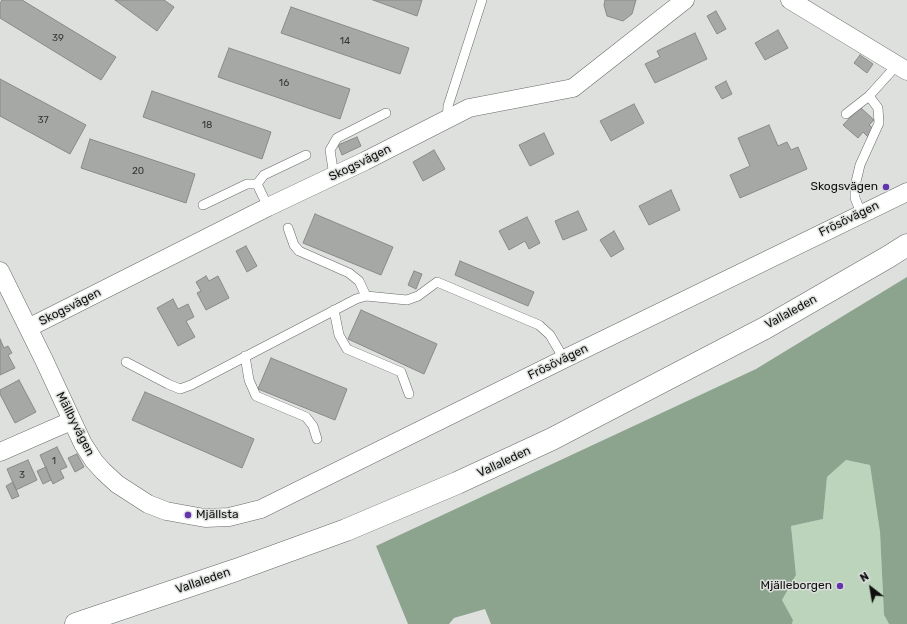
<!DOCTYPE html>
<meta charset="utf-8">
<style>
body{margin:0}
#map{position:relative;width:907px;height:624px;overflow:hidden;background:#dde0dd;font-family:Rubik,sans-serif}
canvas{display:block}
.north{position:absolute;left:851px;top:568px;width:40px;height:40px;-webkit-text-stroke:3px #dde0dd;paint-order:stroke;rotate:329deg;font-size:11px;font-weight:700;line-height:16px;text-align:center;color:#0f100f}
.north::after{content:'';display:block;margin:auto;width:14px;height:18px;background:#0f100f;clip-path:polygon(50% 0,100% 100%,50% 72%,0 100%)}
</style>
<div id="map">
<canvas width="907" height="624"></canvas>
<div class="north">N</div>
</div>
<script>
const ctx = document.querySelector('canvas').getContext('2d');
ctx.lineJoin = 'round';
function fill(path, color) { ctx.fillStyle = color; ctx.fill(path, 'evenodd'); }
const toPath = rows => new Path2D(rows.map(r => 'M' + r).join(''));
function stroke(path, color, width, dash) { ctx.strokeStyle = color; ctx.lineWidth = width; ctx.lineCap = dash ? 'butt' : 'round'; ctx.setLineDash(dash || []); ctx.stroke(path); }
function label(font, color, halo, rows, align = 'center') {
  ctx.font = font + ' Rubik,sans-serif'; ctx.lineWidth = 3; ctx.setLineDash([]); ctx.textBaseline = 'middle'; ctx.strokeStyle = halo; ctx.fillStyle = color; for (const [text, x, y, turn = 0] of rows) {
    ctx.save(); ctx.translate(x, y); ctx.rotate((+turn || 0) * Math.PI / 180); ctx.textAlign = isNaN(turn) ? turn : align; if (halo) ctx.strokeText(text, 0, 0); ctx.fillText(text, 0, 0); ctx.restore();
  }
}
const green = toPath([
 [846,460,870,465,880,532,884,615,889,624,792,624,793,620,782,600,796,575,791,526,823,519,827,477]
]);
const forest = toPath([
 [907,277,907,624,889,624,884,615,880,532,870,465,846,460,827,477,823,519,791,526,796,575,782,600,793,620,792,624,491,624,485,609,454,618,449,624,408,624,376,546,756,369]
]);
const building = toPath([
 [2,0,22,0,116,57,101,80,0,18,0,3,2,0],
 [115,0,164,0,174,7,157,31,115,0],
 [373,0,422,0,417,16,373,0],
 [605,0,636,0,632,14,623,21,607,16,604,5,605,0],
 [291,7,409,48,400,74,281,33,291,7],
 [716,11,726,29,717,34,707,16,716,11],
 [778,30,788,48,765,60,755,43,778,30],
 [695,33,707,59,655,83,645,64,660,57,657,51,695,33],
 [229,48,350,89,340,119,218,77,229,48],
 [860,55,873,64,867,73,854,63,860,55],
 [0,79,86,125,70,154,0,116,0,79],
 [726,81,732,94,722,99,715,87,726,81],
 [152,91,271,132,262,159,143,117,152,91],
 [634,104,644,123,611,141,600,121,634,104],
 [860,107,874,120,869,125,875,130,868,137,863,132,858,138,843,125,860,107],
 [769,125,778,146,787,142,791,150,798,147,807,169,740,198,730,175,750,166,738,138,769,125],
 [544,133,554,154,530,166,519,145,544,133],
 [357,137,361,146,342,155,338,145,357,137],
 [90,139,195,174,186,203,81,168,90,139],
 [434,150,445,169,423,181,413,162,434,150],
 [671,190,680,210,649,225,639,206,671,190],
 [578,211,587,230,563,240,555,221,578,211],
 [315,214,393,247,381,275,303,243,315,214],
 [527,217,540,243,529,249,525,241,509,250,499,231,527,217],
 [614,231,624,249,611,257,600,240,614,231],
 [246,246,257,266,247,272,236,251,246,246],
 [460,261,534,292,528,306,455,275,460,261],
 [414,271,422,274,416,289,408,285,414,271],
 [206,276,209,281,218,276,229,298,206,310,197,293,201,291,196,282,206,276],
 [173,299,178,309,188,304,194,317,186,321,195,337,178,346,157,308,173,299],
 [361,310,437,344,424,374,348,339,361,310],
 [0,339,4,348,8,346,12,353,8,355,15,368,0,375,0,339],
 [271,358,347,389,335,420,258,389,271,358],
 [19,380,36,412,15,423,0,394,0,390,19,380],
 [145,392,254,439,242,468,132,420,145,392],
 [57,447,67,467,60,470,64,478,53,484,40,455,57,447],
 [77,454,84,467,75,472,68,458,77,454],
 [28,460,37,480,16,490,7,469,28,460],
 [46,467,51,480,43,484,37,471,46,467],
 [13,482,19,496,12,499,6,486,13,482]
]);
const lane = toPath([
 [846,114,869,96],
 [447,120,448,106,482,0],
 [334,176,330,150,337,138,386,113],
 [257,184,268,207],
 [203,205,247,184,257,184,264,175,306,155],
 [861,213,855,198,855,186,860,165,879,123,878,108,869,96,897,65],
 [288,228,294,245,299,251,349,273,359,281,366,296],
 [334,310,339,335,347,349,401,372,409,394],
 [245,356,249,380,256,396,306,417,313,426,317,439],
 [126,362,168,384,180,389,191,385,356,299,366,296,407,300,418,296,437,282,539,325,550,335,564,359]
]);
const street = toPath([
 [790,0,907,71],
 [0,271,44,360,83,444,94,461,103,471,117,484,148,504,166,511,188,515,205,518,229,517,261,509,564,359,907,192],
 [28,328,268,207,365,161,469,108,573,88,685,0],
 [0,452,71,421]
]);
const secondary = toPath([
 [76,624,236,570,346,530,457,483,552,439,765,328,888,257,907,245]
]);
const markers = [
 [886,187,4,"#6335ad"],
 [188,515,4,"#6335ad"],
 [840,586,4,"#6335ad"]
];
const numberNames = [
 ["39",58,38],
 ["14",345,41],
 ["16",284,83],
 ["37",43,120],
 ["18",207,125],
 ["20",138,171],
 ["1",54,461],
 ["3",22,475]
];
const streetNames = [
 ["Skogsvägen",360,163,-26],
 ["Frösövägen",849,219,-26],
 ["Skogsvägen",70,307,-27],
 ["Vallaleden",791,312,-29],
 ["Frösövägen",558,362,-26],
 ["Mällbyvägen",75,424,63],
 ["Vallaleden",504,462,-25],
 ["Vallaleden",203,581,-19]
];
const poiNames = [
 ["Skogsvägen",878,187],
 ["Mjällsta",196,515,"left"],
 ["Mjälleborgen",832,586]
];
fill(green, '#bcd4bc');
fill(forest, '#8ca48d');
fill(building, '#a5a8a5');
stroke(building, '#888b88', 1);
stroke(lane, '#676a67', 10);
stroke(street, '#676a67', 19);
stroke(secondary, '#676a67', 23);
stroke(lane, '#fff', 9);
stroke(street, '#fff', 18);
stroke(secondary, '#fff', 22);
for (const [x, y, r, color] of markers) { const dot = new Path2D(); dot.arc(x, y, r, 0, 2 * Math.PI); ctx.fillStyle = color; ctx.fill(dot); stroke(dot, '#dde0dd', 1.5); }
label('10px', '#343634', null, numberNames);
label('12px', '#0f100f', '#dde0dd', streetNames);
label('12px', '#0f100f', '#dde0dd', poiNames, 'right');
</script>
